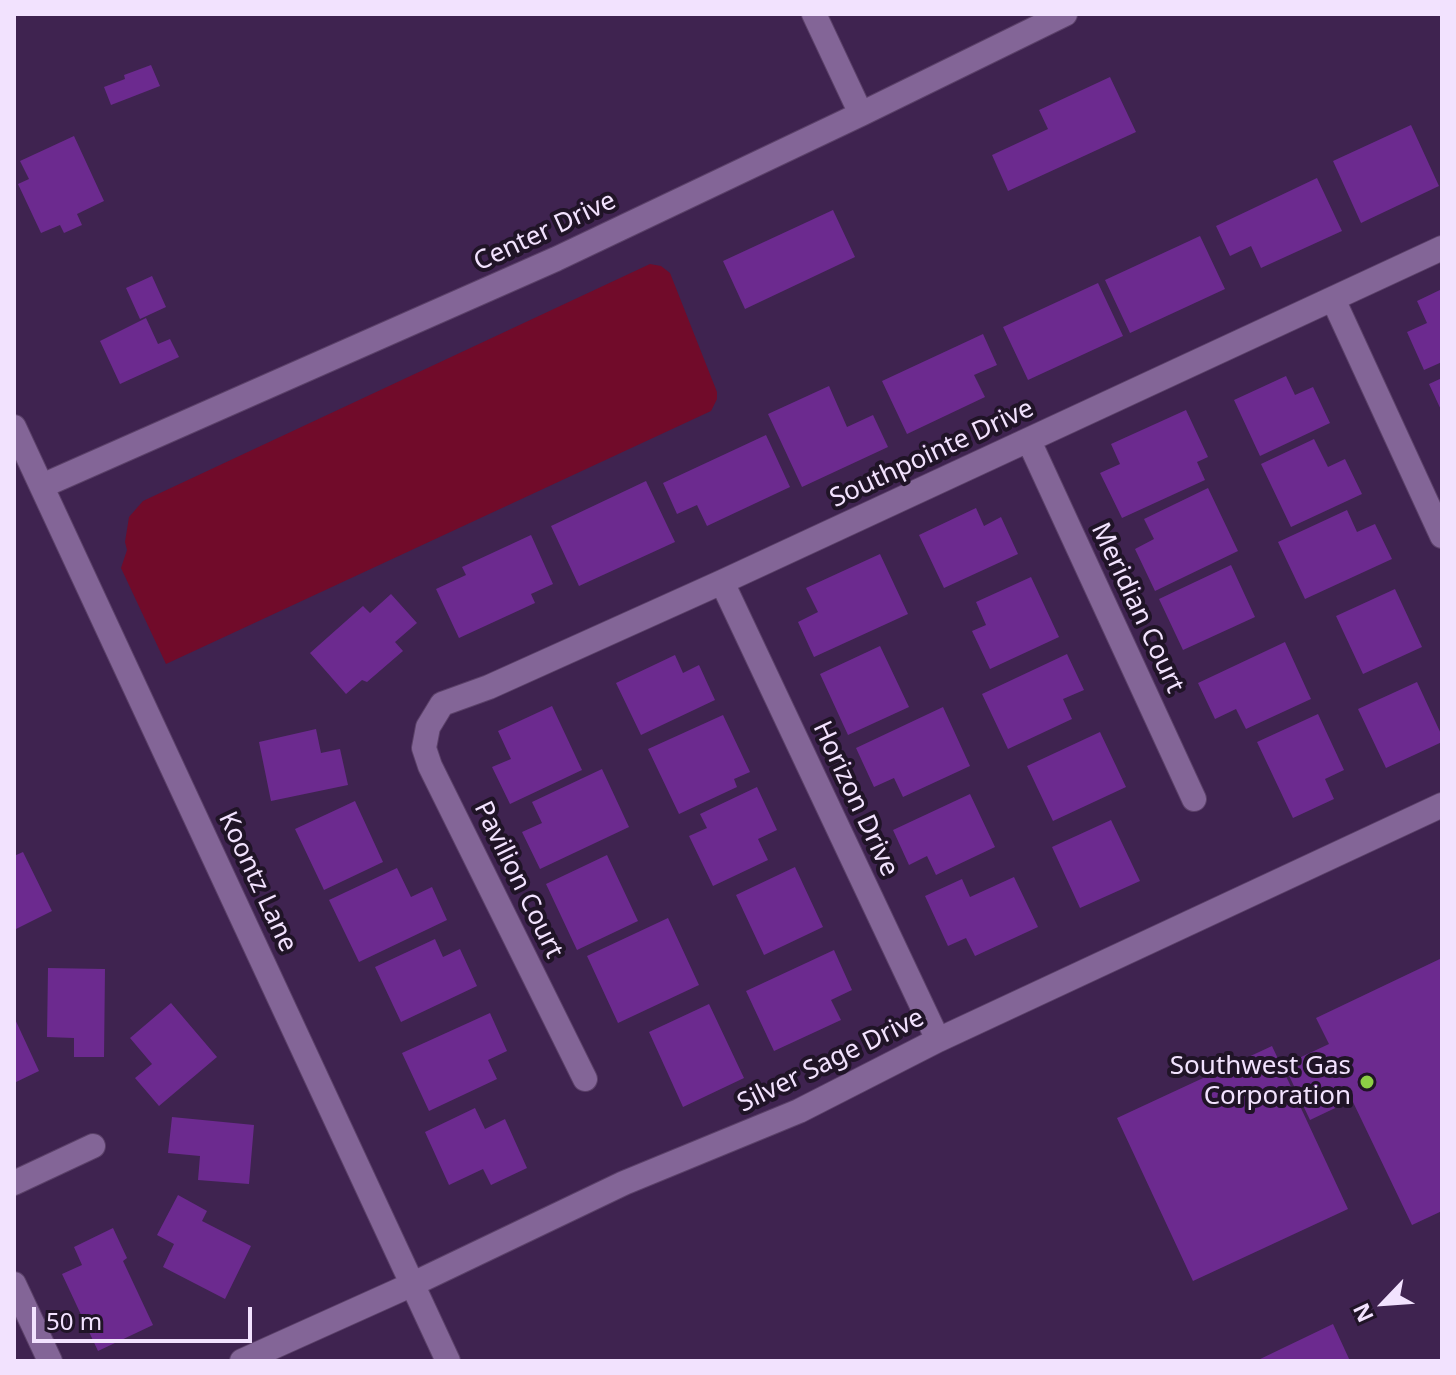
<!DOCTYPE html>
<style>
body{margin:0}
#map{position:relative;width:1456px;height:1375px;overflow:hidden;background:#3f2350;font-family:"Noto Sans",sans-serif}
canvas{display:block}
.frame{position:absolute;inset:0;border:16px solid #f2e2fe;pointer-events:none}
.north{position:absolute;left:1344px;top:1263px;width:80px;height:80px;-webkit-text-stroke:6px #201427;paint-order:stroke;rotate:245deg;font-size:22px;font-weight:700;line-height:32px;text-align:center;color:#f2e2fe}
.north::after{content:'';display:block;margin:auto;width:28px;height:36px;background:#f2e2fe;clip-path:polygon(50% 0,100% 100%,50% 72%,0 100%)}
.scale{position:absolute;left:32px;top:1307px;width:220px;height:36px;box-sizing:border-box;border:4px solid #f2e2fe;border-top:0;padding-left:10px;font-size:24px;line-height:28px;white-space:nowrap;color:#f2e2fe;-webkit-text-stroke:6px #201427;paint-order:stroke}
</style>
<div id="map">
<canvas width="1456" height="1375"></canvas>
<div class="frame"></div>
<div class="north">N</div>
<div class="scale">50 m</div>
</div>
<script>
const ctx = document.querySelector('canvas').getContext('2d');
ctx.lineJoin = 'round';
function fill(path, color) { ctx.fillStyle = color; ctx.fill(path, 'evenodd'); }
const toPath = rows => new Path2D(rows.map(r => 'M' + r).join(''));
function stroke(path, color, width, dash) { ctx.strokeStyle = color; ctx.lineWidth = width; ctx.lineCap = dash ? 'butt' : 'round'; ctx.setLineDash(dash || []); ctx.stroke(path); }
function label(font, color, halo, rows, align = 'center') {
  ctx.font = font + ' "Noto Sans",sans-serif'; ctx.lineWidth = 8; ctx.setLineDash([]); ctx.textBaseline = 'middle'; ctx.strokeStyle = halo; ctx.fillStyle = color; for (const [text, x, y, turn = 0] of rows) {
    ctx.save(); ctx.translate(x, y); ctx.rotate((+turn || 0) * Math.PI / 180); ctx.textAlign = isNaN(turn) ? turn : align; if (halo) ctx.strokeText(text, 0, 0); ctx.fillText(text, 0, 0); ctx.restore();
  }
}
const green = toPath([
 [650,264,661,266,670,273,717,392,717,399,711,411,166,664,121,568,127,550,125,542,129,517,143,501]
]);
const building = toPath([
 [151,65,160,86,111,105,104,87,125,79,124,75],
 [1110,77,1136,132,1008,191,992,155,1048,129,1039,110],
 [1411,125,1439,186,1361,223,1333,161],
 [74,136,104,201,77,214,82,225,64,233,60,225,41,233,18,184,29,179,20,161],
 [1317,178,1342,231,1261,268,1251,246,1230,256,1216,226],
 [833,210,855,257,745,309,723,261],
 [1200,236,1225,289,1130,333,1105,280],
 [152,276,166,307,140,319,126,288],
 [1098,283,1123,336,1028,380,1003,327],
 [1442,289,1442,362,1424,370,1407,332,1427,323,1417,301],
 [146,318,158,344,170,339,179,357,120,384,100,341],
 [983,334,997,365,974,375,985,397,907,434,882,381],
 [1286,376,1295,395,1313,387,1330,423,1260,456,1234,400],
 [1442,378,1442,412,1429,384],
 [829,386,847,427,873,415,888,447,802,487,768,414],
 [1186,410,1208,457,1197,462,1205,480,1122,518,1100,473,1120,464,1111,444],
 [766,435,790,487,707,526,697,505,677,514,663,483],
 [1314,439,1328,467,1345,459,1362,494,1291,527,1261,464],
 [646,481,675,542,579,586,551,526],
 [1208,488,1238,551,1155,591,1135,549,1154,539,1144,519],
 [976,508,984,526,1001,517,1018,554,944,588,919,535],
 [1347,510,1357,532,1375,524,1392,559,1305,599,1278,542],
 [531,535,553,584,531,594,535,603,459,638,436,589,466,575,462,567],
 [880,554,908,614,814,657,798,622,818,612,806,588],
 [1231,565,1255,617,1183,650,1159,599],
 [1031,577,1059,637,990,669,972,631,986,625,976,602],
 [1395,589,1422,647,1363,674,1336,616],
 [391,594,417,623,395,642,403,651,367,682,362,680,346,694,310,653,363,606,370,613],
 [1285,642,1311,699,1246,729,1236,709,1215,719,1198,683],
 [880,646,909,707,848,735,820,674],
 [1067,654,1084,690,1063,699,1072,719,1008,749,982,694],
 [675,655,683,673,699,665,715,700,641,735,616,683],
 [1417,682,1442,736,1442,742,1386,768,1358,709],
 [552,706,582,770,510,804,492,767,511,759,498,731],
 [943,707,970,766,903,797,894,778,874,787,856,748],
 [1318,714,1344,770,1325,779,1334,799,1293,818,1257,742],
 [723,715,750,772,734,779,737,787,679,814,648,749],
 [316,729,321,753,340,749,348,785,271,801,259,742],
 [1100,732,1126,787,1053,821,1027,766],
 [602,769,629,827,540,869,522,832,542,823,532,802],
 [757,787,777,830,758,839,768,860,713,886,689,836,707,828,700,814],
 [970,794,995,847,936,875,927,856,909,865,893,830],
 [355,801,383,862,324,890,295,829],
 [1111,820,1140,881,1080,908,1052,847],
 [23,852,52,911,14,930,14,856],
 [607,855,638,921,577,950,546,884],
 [795,867,823,927,764,955,736,895],
 [397,868,411,897,432,887,447,920,359,962,329,900],
 [1014,877,1038,927,975,956,966,938,948,946,925,896,962,879,970,897],
 [668,918,699,985,618,1023,587,956],
 [435,939,443,957,460,949,477,986,401,1022,375,967],
 [834,950,852,990,831,1000,841,1020,774,1051,746,991],
 [1442,958,1442,1211,1412,1225,1352,1100,1310,1120,1284,1065,1329,1044,1316,1018],
 [48,968,105,969,104,1057,74,1057,74,1038,47,1037],
 [171,1003,217,1057,159,1106,135,1078,152,1064,130,1038],
 [709,1004,744,1078,683,1107,649,1032],
 [490,1013,507,1051,488,1060,497,1079,429,1111,402,1053],
 [14,1017,39,1071,14,1083],
 [1272,1046,1348,1209,1193,1281,1117,1118],
 [475,1108,485,1129,505,1119,527,1168,491,1185,483,1169,449,1185,425,1132],
 [172,1117,254,1125,249,1184,198,1180,200,1156,168,1153],
 [178,1195,207,1211,202,1221,251,1246,225,1299,163,1267,174,1244,157,1235],
 [113,1228,127,1258,123,1261,153,1325,98,1351,62,1274,82,1265,74,1247],
 [1333,1324,1350,1361,1256,1361]
]);
const minor = toPath([
 [814,14,861,114],
 [1333,299,1442,536],
 [14,427,448,1361],
 [1029,441,1194,799],
 [42,486,556,259,861,114,1065,14],
 [722,582,938,1040],
 [585,1079,430,766,424,748,428,727,442,704,489,687,722,582,1442,248],
 [14,1183,93,1146],
 [14,1284,50,1361],
 [242,1361,413,1284,624,1183,799,1111,938,1040,1442,805]
]);
const markers = [
 [1367,1082,8,"#8cce45"]
];
const streetNames = [
 ["Center Drive",545,232,-25],
 ["Southpointe Drive",932,454,-25],
 ["Meridian Court",1137,608,65],
 ["Horizon Drive",855,799,65],
 ["Pavilion Court",518,880,64],
 ["Koontz Lane",257,882,65],
 ["Silver Sage Drive",831,1061,-26]
];
const poiNames = [
 ["Southwest Gas",1351,1067],
 ["Corporation",1351,1097]
];
fill(green, '#710b2a');
fill(building, '#6c2a8f');
stroke(minor, '#5b4169', 26);
stroke(minor, '#836597', 24);
for (const [x, y, r, color] of markers) { const dot = new Path2D(); dot.arc(x, y, r, 0, 2 * Math.PI); ctx.fillStyle = color; ctx.fill(dot); stroke(dot, '#201427', 3); }
label('26px', '#f2e2fe', '#201427', streetNames);
label('26px', '#f2e2fe', '#201427', poiNames, 'right');
</script>
